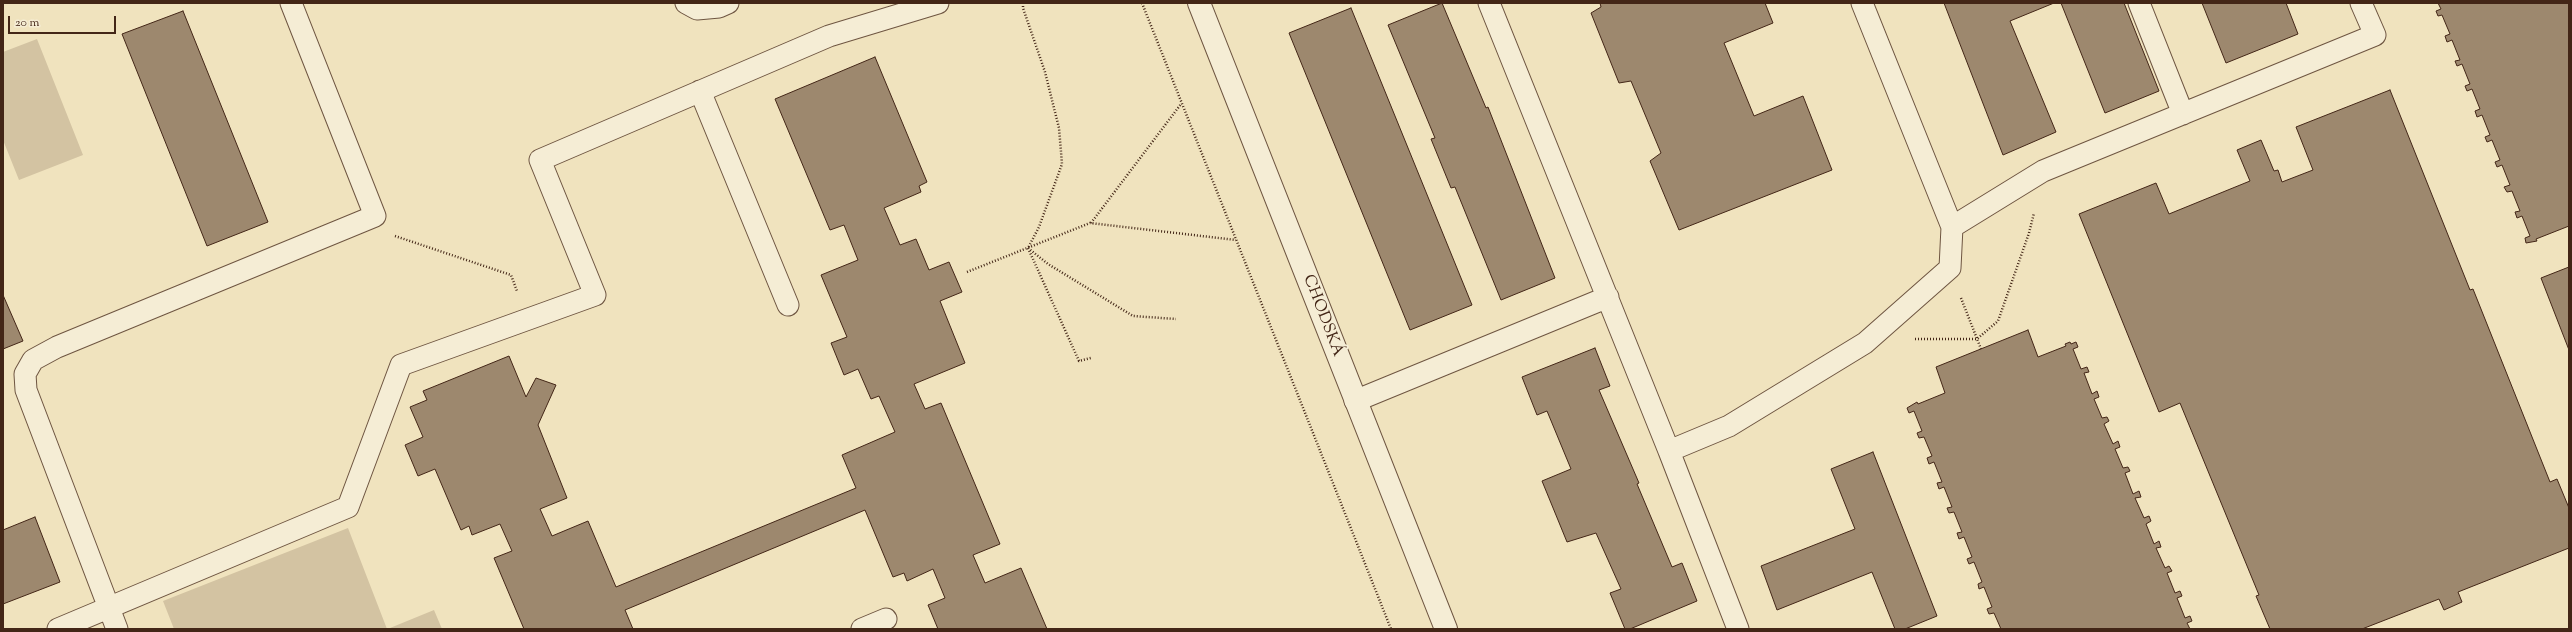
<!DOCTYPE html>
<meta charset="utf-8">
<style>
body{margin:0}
#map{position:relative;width:2572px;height:632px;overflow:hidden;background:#f0e3be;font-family:"Sorts Mill Goudy",serif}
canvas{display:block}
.frame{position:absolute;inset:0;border:4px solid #432617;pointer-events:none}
.scale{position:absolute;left:8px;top:16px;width:108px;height:18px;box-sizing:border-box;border:2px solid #432617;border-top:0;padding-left:5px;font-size:12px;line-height:14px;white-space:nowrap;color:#432617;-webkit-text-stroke:3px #f5edd5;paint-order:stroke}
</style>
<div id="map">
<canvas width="2572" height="632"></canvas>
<div class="frame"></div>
<div class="scale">20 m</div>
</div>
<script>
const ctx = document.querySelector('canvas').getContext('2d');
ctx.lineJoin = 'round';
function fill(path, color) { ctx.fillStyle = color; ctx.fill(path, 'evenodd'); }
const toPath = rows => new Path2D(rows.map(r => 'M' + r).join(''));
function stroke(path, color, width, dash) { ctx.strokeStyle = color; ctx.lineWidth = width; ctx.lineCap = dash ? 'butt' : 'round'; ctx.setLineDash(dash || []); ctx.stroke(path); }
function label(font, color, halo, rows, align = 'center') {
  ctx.font = font + ' "Sorts Mill Goudy",serif'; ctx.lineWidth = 4; ctx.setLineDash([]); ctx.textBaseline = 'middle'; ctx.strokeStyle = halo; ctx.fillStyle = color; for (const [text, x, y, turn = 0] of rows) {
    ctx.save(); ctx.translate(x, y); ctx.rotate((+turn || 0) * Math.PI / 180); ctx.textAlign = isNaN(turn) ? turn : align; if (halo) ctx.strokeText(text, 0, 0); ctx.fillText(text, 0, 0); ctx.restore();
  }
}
const green = toPath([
 [37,39,83,155,19,180,3,140,3,52],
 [348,528,387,629,174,629,163,601],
 [434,610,442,629,391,629,390,628]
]);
const building = toPath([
 [1442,3,1486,108,1488,107,1555,278,1501,300,1455,187,1451,188,1431,139,1435,138,1388,25,1442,3],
 [1600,3,1765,3,1773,23,1724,43,1754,116,1803,96,1832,170,1679,230,1650,161,1661,153,1631,81,1619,83,1591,13,1601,7,1600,3],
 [1944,3,2054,3,2010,21,2056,132,2003,155,1944,3],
 [2061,3,2124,3,2159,91,2105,113,2061,3],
 [2202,3,2286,3,2298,34,2226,63,2202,3],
 [2438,3,2569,3,2569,226,2536,239,2537,241,2526,243,2525,238,2530,236,2522,216,2517,218,2515,212,2520,211,2512,191,2507,192,2504,187,2510,185,2502,165,2497,167,2495,162,2500,160,2492,140,2487,142,2485,137,2490,135,2482,115,2477,117,2475,111,2480,109,2472,89,2467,91,2465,86,2470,84,2462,64,2457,66,2455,61,2460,60,2452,40,2447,42,2445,36,2450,34,2442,15,2438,16,2436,11,2441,9,2438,3],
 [1351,8,1472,305,1410,330,1289,33,1351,8],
 [183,11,268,222,207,246,122,34,183,11],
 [875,57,927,182,919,186,921,192,884,208,900,245,916,239,929,270,949,262,962,292,940,301,965,363,914,384,925,409,941,403,1000,544,973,555,985,583,1021,568,1047,629,938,629,928,605,945,598,933,569,907,581,904,573,893,577,865,510,625,610,633,629,524,629,494,558,512,551,500,524,472,535,469,526,461,530,435,469,418,476,405,445,423,437,410,407,427,400,423,391,509,356,526,397,536,378,556,385,538,425,567,498,540,509,552,536,588,521,616,587,856,488,842,455,895,432,879,396,871,399,858,369,844,375,831,343,847,337,821,275,858,260,844,225,830,230,775,99,875,57],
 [2390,90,2470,290,2473,289,2550,482,2557,479,2569,508,2569,548,2458,592,2462,602,2444,610,2439,599,2362,629,2270,629,2256,596,2259,595,2180,403,2159,412,2079,214,2156,183,2169,214,2250,181,2237,150,2261,140,2274,171,2278,170,2282,182,2313,170,2296,127,2390,90],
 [2569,267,2569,350,2541,278,2569,267],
 [3,295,23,341,3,349,3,295],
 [2028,330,2038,357,2066,346,2065,344,2070,342,2071,344,2076,342,2078,347,2073,349,2081,369,2087,367,2089,372,2084,373,2092,394,2097,391,2099,397,2094,399,2102,418,2107,417,2109,421,2104,424,2113,444,2118,441,2120,447,2115,449,2123,468,2128,467,2130,471,2125,473,2133,494,2139,491,2141,497,2135,498,2144,518,2149,516,2151,521,2146,524,2154,544,2159,541,2161,547,2156,548,2165,568,2169,566,2172,571,2167,573,2175,593,2180,591,2182,596,2177,598,2185,618,2190,616,2192,621,2187,623,2190,629,2001,629,1994,613,1989,614,1987,609,1992,607,1984,587,1979,589,1978,584,1982,582,1974,562,1969,564,1967,559,1972,557,1964,537,1959,539,1957,533,1962,532,1954,512,1949,513,1947,508,1952,507,1944,487,1939,489,1937,483,1942,482,1934,462,1929,464,1927,458,1932,456,1924,437,1919,438,1917,433,1922,431,1914,411,1909,413,1907,408,1917,402,1918,404,1945,393,1936,367,2028,330],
 [1595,348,1610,386,1599,390,1639,483,1637,484,1672,567,1682,563,1697,601,1630,629,1625,629,1610,593,1621,589,1596,533,1567,542,1542,481,1571,469,1547,411,1537,415,1522,377,1595,348],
 [1873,452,1937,616,1905,629,1895,629,1872,572,1777,610,1761,566,1855,529,1831,469,1873,452],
 [35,517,60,582,3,604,3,530,35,517]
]);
const path = toPath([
 [1023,3,1023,8,1045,72,1059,128,1062,164,1039,227,1028,248],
 [1142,3,1391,629],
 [1091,223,1181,104],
 [395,236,511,275,517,291],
 [1028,248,1048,264,1133,316,1176,319],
 [1028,248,1079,361,1091,358],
 [967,272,1090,223,1236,240],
 [1961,298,1981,349],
 [1915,339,1977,339,1998,321,2029,233,2034,213]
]);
const service = toPath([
 [686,3,697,9,719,7,728,3],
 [1489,3,1669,451],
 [1862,3,1952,227,2043,171,2375,35,2361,3],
 [2139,3,2183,114],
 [700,91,788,305],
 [1355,401,1608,297],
 [58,629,348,507,401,365,595,295,540,160,829,36,938,3],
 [117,629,26,390,25,374,33,360,57,347,375,216,291,3],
 [862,629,886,619],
 [1738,629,1669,451,1729,426,1865,343,1950,268,1952,227]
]);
const minor = toPath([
 [1199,3,1446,629]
]);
const streetNames = [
 ["CHODSKÁ",1322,316,69]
];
fill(green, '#d3c3a2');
fill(building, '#9d886e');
stroke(building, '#432617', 1);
stroke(service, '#6e5541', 23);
stroke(minor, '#6e5541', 24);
stroke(path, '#432617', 2.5, [1, 2]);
stroke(service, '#f5edd5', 21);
stroke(minor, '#f5edd5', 22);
label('16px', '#432617', '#f5edd5', streetNames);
</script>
